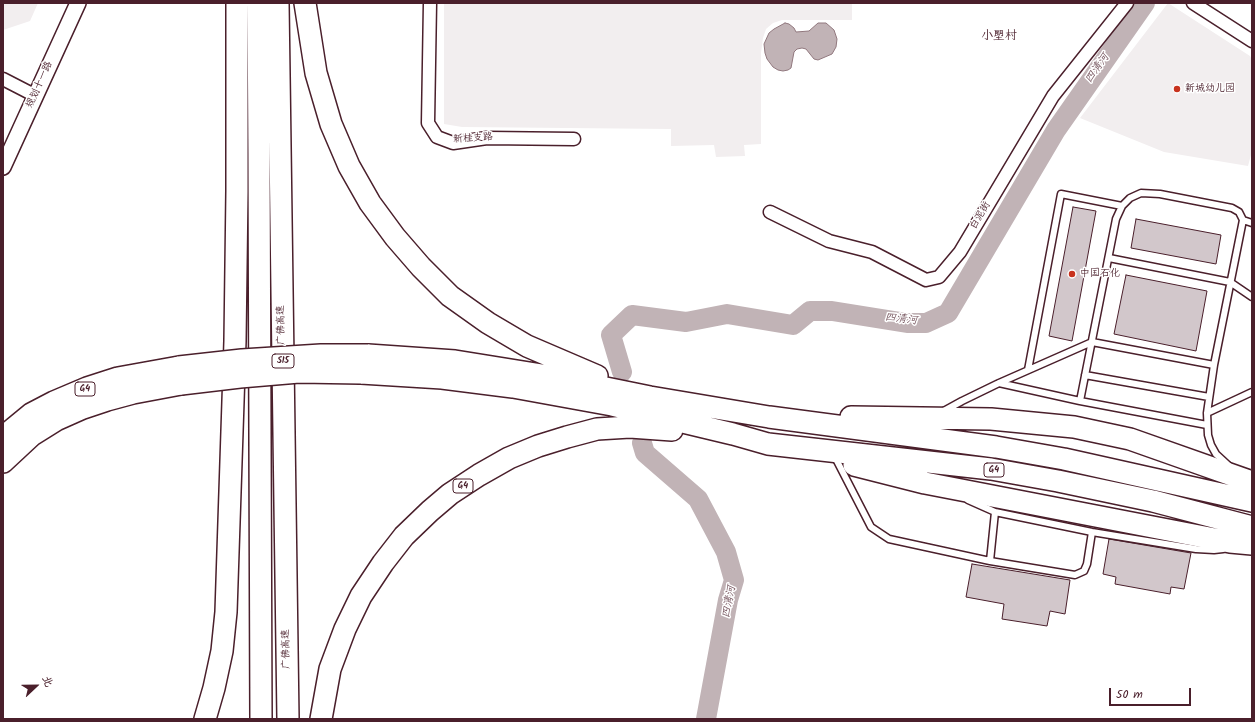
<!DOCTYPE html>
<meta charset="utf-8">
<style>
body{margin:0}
#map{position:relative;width:1255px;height:722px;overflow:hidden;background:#fff;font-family:Kalam,"LXGW WenKai TC",sans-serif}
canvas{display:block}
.frame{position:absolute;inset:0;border:4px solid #4a1f2b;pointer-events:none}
.north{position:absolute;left:16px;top:666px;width:40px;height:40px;-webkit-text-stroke:3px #fff;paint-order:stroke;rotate:68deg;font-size:11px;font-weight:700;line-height:16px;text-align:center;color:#4a1f2b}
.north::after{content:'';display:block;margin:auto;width:14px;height:18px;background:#4a1f2b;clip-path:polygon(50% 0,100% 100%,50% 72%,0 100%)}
.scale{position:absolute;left:1109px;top:688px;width:82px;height:18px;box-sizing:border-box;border:2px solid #4a1f2b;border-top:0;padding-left:5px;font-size:12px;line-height:14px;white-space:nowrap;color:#4a1f2b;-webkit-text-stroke:3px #fff;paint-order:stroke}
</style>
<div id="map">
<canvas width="1255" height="722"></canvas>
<div class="frame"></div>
<div class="north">北</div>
<div class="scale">50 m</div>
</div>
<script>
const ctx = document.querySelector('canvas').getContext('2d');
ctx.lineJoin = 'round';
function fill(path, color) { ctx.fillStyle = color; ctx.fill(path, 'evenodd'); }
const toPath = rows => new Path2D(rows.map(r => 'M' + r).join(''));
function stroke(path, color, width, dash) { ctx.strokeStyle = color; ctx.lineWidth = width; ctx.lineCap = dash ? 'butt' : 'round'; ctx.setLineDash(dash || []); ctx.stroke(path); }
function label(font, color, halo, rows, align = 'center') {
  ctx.font = font + ' Kalam,"LXGW WenKai TC",sans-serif'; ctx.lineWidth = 3; ctx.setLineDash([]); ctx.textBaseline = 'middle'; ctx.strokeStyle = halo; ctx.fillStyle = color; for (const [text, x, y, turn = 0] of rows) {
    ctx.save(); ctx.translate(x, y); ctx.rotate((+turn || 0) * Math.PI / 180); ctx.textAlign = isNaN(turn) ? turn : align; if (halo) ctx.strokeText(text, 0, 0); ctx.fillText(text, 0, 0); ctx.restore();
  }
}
const built = toPath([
 [3,3,38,3,30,21,3,30],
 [444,3,852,3,852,20,782,20,773,23,766,29,763,38,761,53,761,144,744,145,745,156,716,157,714,145,671,146,671,129,462,127,444,124],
 [1168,3,1250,56,1252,60,1252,151,1248,166,1164,152,1080,118]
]);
const water = toPath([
 [785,23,789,24,794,28,796,32,809,31,818,23,826,23,834,30,837,39,836,47,832,54,818,60,814,59,806,49,802,48,797,49,794,52,791,68,788,70,783,71,778,70,773,67,767,59,765,53,764,44,769,33,774,29,785,23]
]);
const river = toPath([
 [622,372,611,335,632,315,686,322,727,314,793,325,810,311,832,311,907,323,926,323,948,313,1056,130,1145,3],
 [642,443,645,453,698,499,726,552,734,580,728,600,706,719]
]);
const building = toPath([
 [1073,207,1096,211,1072,341,1049,336,1073,207],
 [1136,219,1221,235,1216,264,1131,248,1136,219],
 [1126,275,1207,291,1196,351,1114,334,1126,275],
 [1109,539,1191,553,1184,589,1171,587,1170,594,1115,584,1116,577,1103,574,1109,539],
 [972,564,1070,580,1065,614,1050,611,1047,626,1002,619,1004,604,966,597,972,564]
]);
const service = toPath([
 [1243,220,1252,223],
 [1109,258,1230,282,1252,297],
 [1028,370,1061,194,1122,206],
 [1085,375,1209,397],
 [999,383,1080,401,1207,425],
 [1080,401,1116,219,1122,206,1130,198,1141,193,1160,194,1232,208,1239,212,1243,220,1214,365,1207,413,1208,435,1211,445,1216,454,1229,466],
 [942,412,962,401,999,383,1092,342,1214,365],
 [1207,413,1252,392],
 [837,461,871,527,889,539,990,561,1075,575,1084,571,1087,564,1092,532],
 [968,500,995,512,1092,532,1196,549,1214,550,1223,549],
 [990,561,995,512]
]);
const minor = toPath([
 [430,3,428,123,437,137,453,143,487,138,574,139],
 [1193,3,1252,41],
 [3,79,36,96],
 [770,212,829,241,872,252,926,280,939,277,960,252,1053,96,1127,3]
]);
const tertiary = toPath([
 [3,167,78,3]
]);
const motorway = toPath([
 [258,3,259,153,261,719],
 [278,3,288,719],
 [305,3,316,73,331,124,349,166,370,203,395,237,421,267,450,296,488,323,527,346,597,376],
 [368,355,455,361,542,375,650,397,769,417,996,447,1064,459,1252,501],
 [361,373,442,378,513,387,612,405,733,434,768,444,991,469,1058,481,1153,501,1252,527],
 [851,417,991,419,1074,427,1130,439,1252,482],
 [3,437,31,414,54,402,87,388,118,378,179,367],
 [3,462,32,435,56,420,83,408,107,400,133,393,181,384],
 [854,465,925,483,1230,542,1252,544],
 [205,719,214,688,222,651,226,612,235,341,237,191,237,3],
 [321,719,330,669,345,629,361,596,383,563,404,536,430,511,450,494,479,475,509,458,538,446,567,437,597,429,630,427,672,430]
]);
const motorwayBridge = toPath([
 [179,367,242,360,321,355,368,355],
 [181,384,240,377,299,372,361,373]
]);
const markers = [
 [1177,89,4,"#c8321e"],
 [1072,274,4,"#c8321e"]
];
const shields = [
 [283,361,22],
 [85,389,20],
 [994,470,20],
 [463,486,20]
];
const shieldNames = [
 ["S15",283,361],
 ["G4",85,389],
 ["G4",994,470],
 ["G4",463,486]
];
const streetNames = [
 ["规划十一路",40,85,-66],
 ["新桂支路",473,139,-4],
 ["白泥街",981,216,-59],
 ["广佛高速",282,325,-91],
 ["广佛高速",287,649,-91]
];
const poiNames = [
 ["新城幼儿园",1185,89],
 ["中国石化",1080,274]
];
const waterNames = [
 ["四清河",1098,69,-55],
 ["四清河",901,320,6],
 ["四清河",730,602,-79]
];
const quarterNames = [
 ["小塱村",999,37]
];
fill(built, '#f2eeef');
fill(water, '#c1b3b6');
stroke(water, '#91787e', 1);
stroke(river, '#c1b3b6', 20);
fill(building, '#d2c7cb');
stroke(building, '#4a1f2b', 1);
stroke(service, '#4a1f2b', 9);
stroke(minor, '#4a1f2b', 15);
stroke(tertiary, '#4a1f2b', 18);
stroke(motorway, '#4a1f2b', 24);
stroke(service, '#fff', 6);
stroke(minor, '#fff', 12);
stroke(tertiary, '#fff', 15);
stroke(motorway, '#fff', 21);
stroke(motorwayBridge, '#4a1f2b', 24, []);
stroke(motorwayBridge, '#fff', 21);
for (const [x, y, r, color] of markers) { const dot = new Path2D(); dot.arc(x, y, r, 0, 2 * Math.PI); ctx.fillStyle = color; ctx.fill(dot); stroke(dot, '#fff', 1.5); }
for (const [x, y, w] of shields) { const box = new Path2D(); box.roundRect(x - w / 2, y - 7, w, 14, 3); ctx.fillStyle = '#fff'; ctx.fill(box); stroke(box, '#4a1f2b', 1); }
label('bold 9px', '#4a1f2b', null, shieldNames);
label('10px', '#4a1f2b', '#fff', streetNames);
label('10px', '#4a1f2b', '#fff', poiNames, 'left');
label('italic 11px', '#74535c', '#fff', waterNames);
label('12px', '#4a1f2b', '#fff', quarterNames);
</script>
